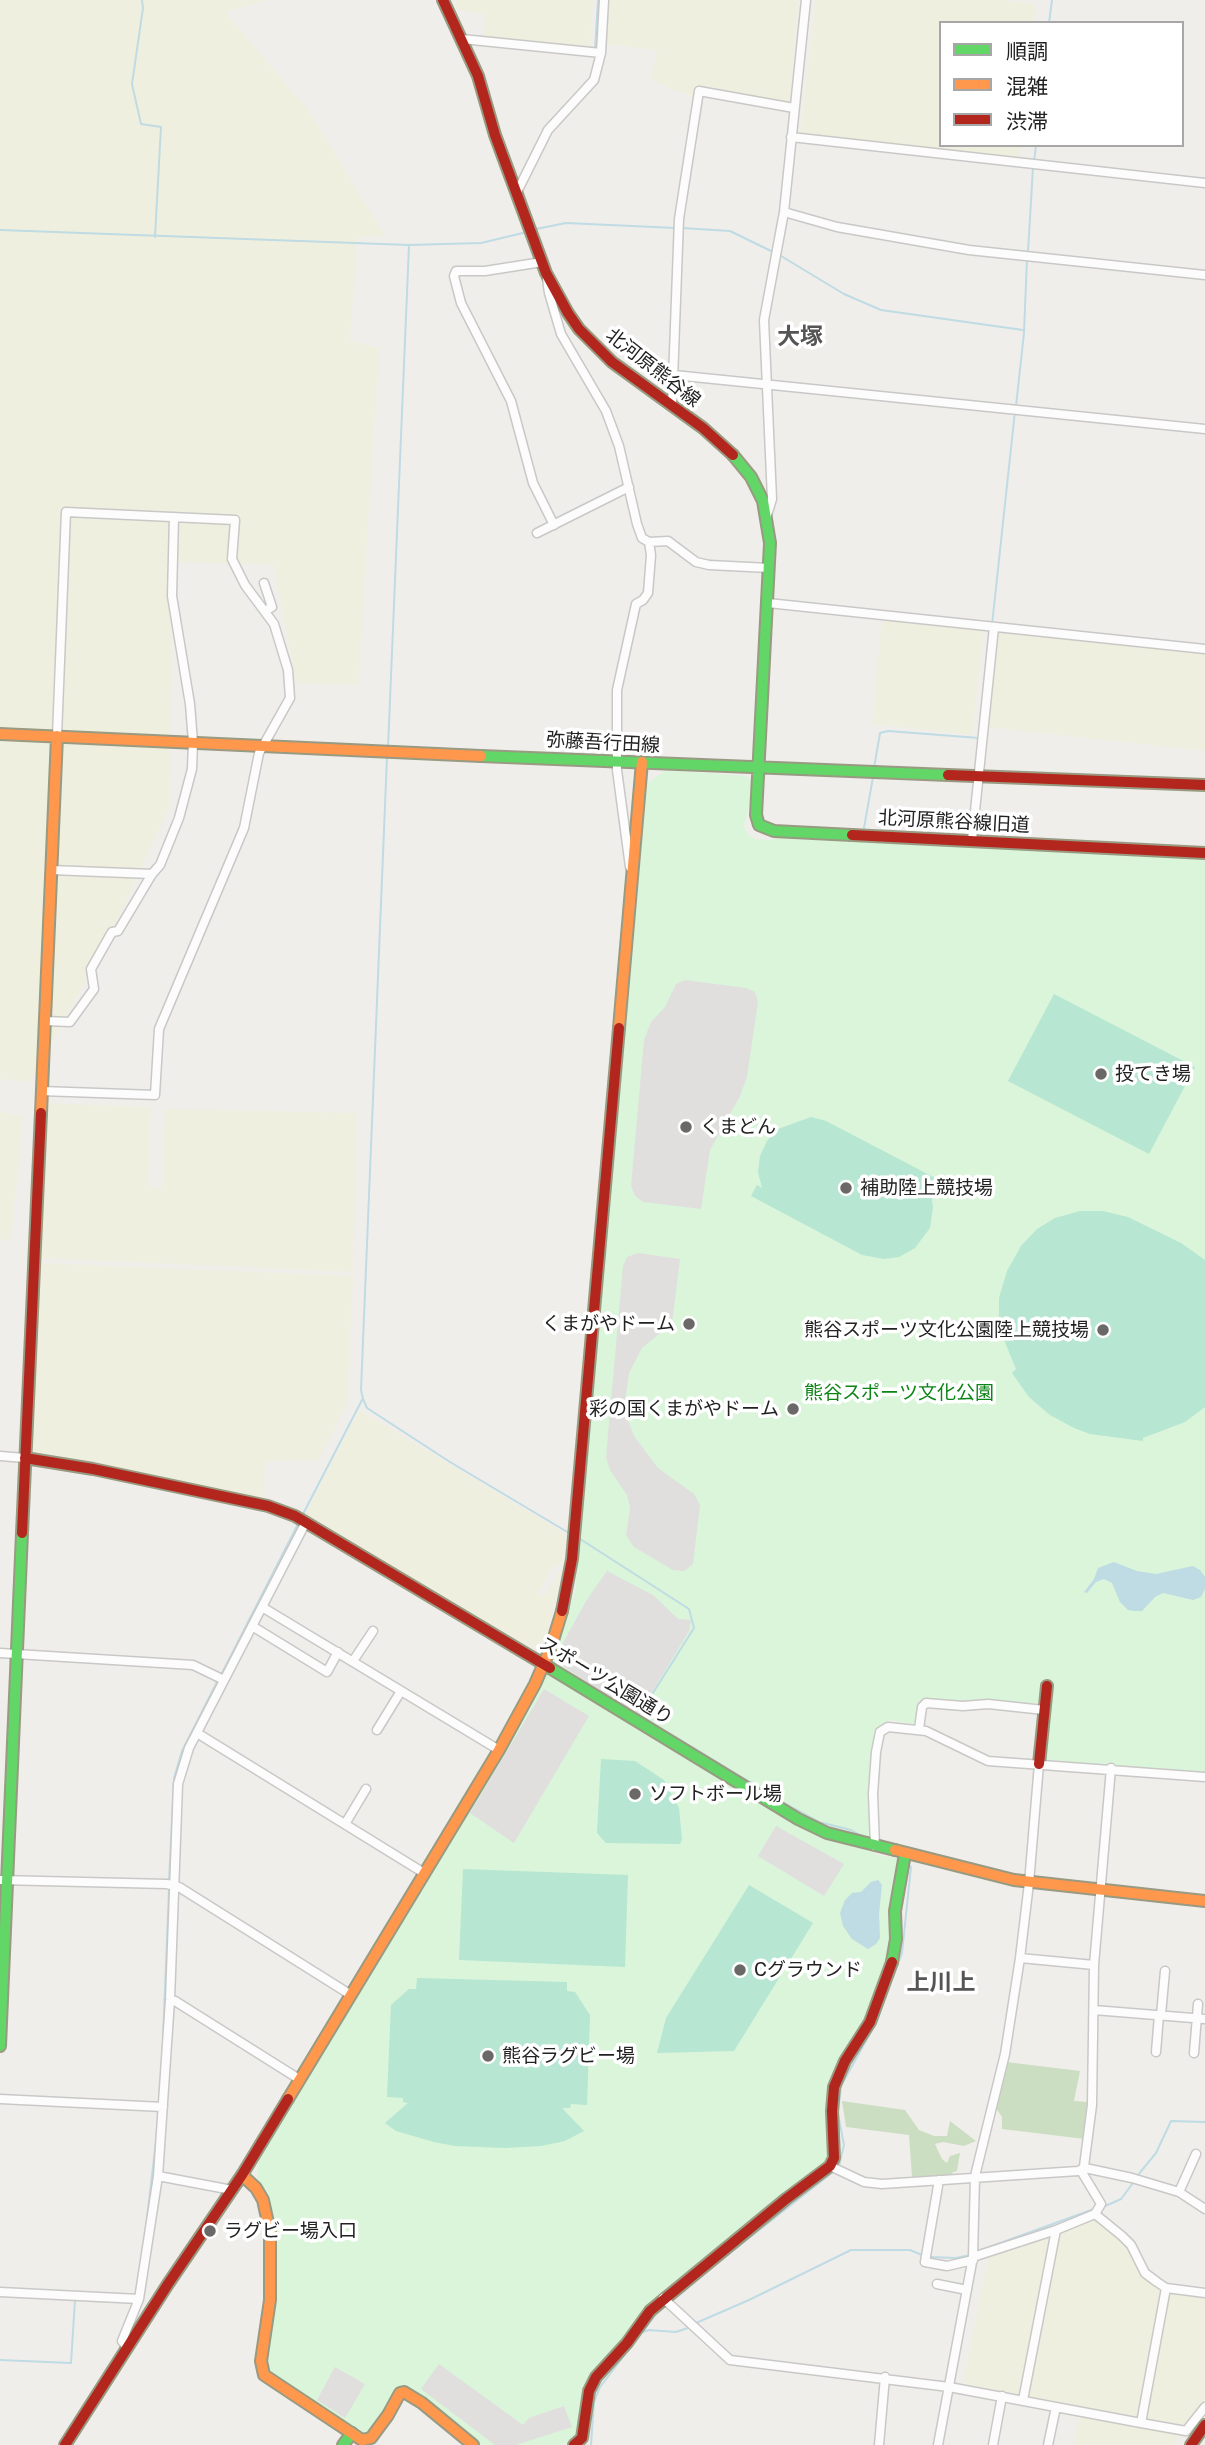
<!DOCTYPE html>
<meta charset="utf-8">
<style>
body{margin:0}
#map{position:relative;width:1205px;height:2445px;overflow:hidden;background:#f0eeeb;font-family:"Public Sans","Noto Sans JP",sans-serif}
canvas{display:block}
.legend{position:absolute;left:939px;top:21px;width:245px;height:126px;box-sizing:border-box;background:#fff;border:2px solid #a7a7a7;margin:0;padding:9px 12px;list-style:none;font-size:21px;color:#222}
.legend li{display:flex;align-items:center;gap:14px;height:35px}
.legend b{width:35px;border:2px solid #a7a7a7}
</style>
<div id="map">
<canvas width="1205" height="2445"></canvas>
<ul class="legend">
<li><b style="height:9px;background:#63d668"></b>順調</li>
<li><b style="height:9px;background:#ff974d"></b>混雑</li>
<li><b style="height:9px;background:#b3261e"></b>渋滞</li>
</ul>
</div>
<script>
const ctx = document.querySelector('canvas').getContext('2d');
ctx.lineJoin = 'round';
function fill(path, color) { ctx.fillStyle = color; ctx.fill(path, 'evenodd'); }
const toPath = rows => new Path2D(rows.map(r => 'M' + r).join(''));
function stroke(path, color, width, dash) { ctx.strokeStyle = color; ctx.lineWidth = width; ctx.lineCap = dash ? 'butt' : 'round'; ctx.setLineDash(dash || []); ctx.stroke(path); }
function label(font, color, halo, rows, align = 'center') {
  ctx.font = font + ' "Public Sans","Noto Sans JP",sans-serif'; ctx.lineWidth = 7; ctx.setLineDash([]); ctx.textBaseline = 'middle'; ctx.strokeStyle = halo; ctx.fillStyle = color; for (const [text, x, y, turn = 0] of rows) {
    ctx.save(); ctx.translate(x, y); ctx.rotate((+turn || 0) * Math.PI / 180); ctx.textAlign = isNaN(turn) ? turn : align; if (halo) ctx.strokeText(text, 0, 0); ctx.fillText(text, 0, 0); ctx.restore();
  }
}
const farmland = toPath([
 [0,0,267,0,225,12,309,111,385,236,357,237,350,341,379,348,358,685,296,683,273,564,177,562,172,601,169,808,110,936,30,1082,0,1079],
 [456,0,593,0,590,50,483,39,486,14,456,10],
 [608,0,798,0,789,110,733,101,714,94,693,96,668,88,651,78,657,50,606,44],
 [815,0,1001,0,1036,4,1034,23,941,23,941,145,1021,145,1019,162,800,137],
 [887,617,984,629,972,735,872,724,881,628],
 [996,630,1205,651,1205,751,986,727],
 [45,1103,151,1107,148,1187,162,1189,165,1109,357,1113,353,1272,38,1258],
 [0,1112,23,1116,11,1239,0,1240],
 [41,1263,353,1276,347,1404,319,1460,265,1461,263,1501,36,1454,29,1448,38,1266],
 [359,1410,566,1534,562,1563,553,1567,538,1593,544,1597,558,1573,561,1574,546,1637,537,1647,526,1645,305,1515],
 [1095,2217,1130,2247,1162,2288,1205,2295,1205,2402,1172,2445,1074,2445,1082,2407,963,2383,989,2253]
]);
const forest = toPath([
 [1006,2062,1080,2071,1074,2101,1087,2102,1085,2139,1002,2129,1002,2117,995,2107],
 [842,2101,905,2110,919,2130,934,2136,947,2136,950,2121,976,2141,964,2146,943,2142,935,2144,942,2159,947,2163,950,2156,960,2153,957,2171,953,2172,951,2177,912,2177,909,2135,846,2127]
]);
const park = toPath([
 [666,770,746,776,751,780,750,802,744,826,748,834,755,839,770,840,779,838,1205,859,1205,1775,1042,1759,1047,1704,987,1701,958,1703,919,1700,916,1724,889,1720,881,1726,877,1739,870,1793,874,1854,900,1859,892,1946,865,2025,841,2062,832,2151,825,2165,668,2288,651,2305,603,2363,575,2441,560,2445,482,2445,401,2385,383,2416,368,2437,361,2435,274,2379,264,2365,274,2295,271,2205,257,2178,259,2159,531,1707,557,1652,575,1591,583,1509,647,783]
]);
const pitch = toPath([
 [1054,994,1195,1067,1149,1154,1008,1081],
 [811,1117,826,1121,939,1180,934,1190,930,1189,933,1207,930,1228,915,1248,899,1257,884,1259,862,1255,751,1196,757,1185,762,1188,758,1172,760,1156,767,1141,778,1129],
 [1080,1211,1103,1211,1128,1217,1181,1243,1205,1260,1205,1407,1185,1422,1143,1438,1143,1441,1090,1434,1074,1428,1050,1415,1029,1397,1012,1373,1016,1369,1004,1340,999,1320,999,1298,1007,1271,1021,1246,1037,1229,1055,1218],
 [601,1759,635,1761,664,1780,679,1808,682,1840,680,1844,606,1843,597,1833],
 [463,1869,628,1875,625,1967,459,1960],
 [749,1885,813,1923,734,2051,657,2053,666,2018],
 [417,1978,567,1982,567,1991,575,1992,590,2015,587,2105,571,2104,570,2108,562,2108,584,2131,565,2141,541,2146,505,2148,455,2146,434,2142,396,2131,385,2123,408,2103,403,2102,403,2098,387,2097,391,2005,409,1989,416,1989]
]);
const parking = toPath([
 [685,980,746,988,755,992,758,1002,747,1077,740,1096,710,1150,701,1209,643,1202,635,1196,631,1186,644,1040,651,1022,665,1007,676,984],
 [638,1253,680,1259,672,1323,642,1348,629,1373,624,1409,634,1436,658,1468,694,1494,700,1505,693,1564,684,1571,673,1570,634,1547,626,1535,630,1508,627,1495,610,1470,606,1457,623,1266,627,1257],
 [607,1571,653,1595,678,1619,691,1620,689,1631,637,1717,563,1666,557,1654,586,1601],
 [544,1689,589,1716,514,1843,470,1813],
 [776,1826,844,1864,824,1896,758,1856],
 [439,2364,523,2425,529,2418,564,2406,572,2427,516,2445,495,2445,421,2389],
 [335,2367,365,2384,345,2418,317,2400]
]);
const water = toPath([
 [1114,1562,1137,1571,1156,1574,1193,1566,1200,1570,1205,1577,1205,1589,1201,1597,1193,1600,1163,1593,1155,1597,1142,1611,1134,1611,1128,1610,1120,1602,1112,1583,1104,1579,1096,1582,1087,1593,1084,1592,1094,1579,1098,1568],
 [878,1880,882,1885,879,1914,880,1938,876,1944,868,1949,852,1939,843,1926,840,1913,845,1900,852,1893,861,1892,871,1882]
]);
const stream = toPath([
 [142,0,143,8,132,84,141,124,161,127,155,237],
 [1049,23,1052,0],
 [595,50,598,0],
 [1034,162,1036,145],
 [682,228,730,231,773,252],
 [536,229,566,223,676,228],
 [0,230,409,245,481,243,527,232],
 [1028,252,1033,167],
 [781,256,844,294,881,310,1023,330],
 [1016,406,1024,333,1027,258],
 [992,625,1015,411],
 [388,748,409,245],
 [387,757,361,1390,363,1399,367,1408,450,1462,569,1533],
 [874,768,880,733,888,731,979,738],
 [864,828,873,777],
 [302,1516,362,1400],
 [577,1537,689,1609,694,1628,639,1715,793,1808,819,1822,851,1830,863,1837],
 [221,1675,298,1524],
 [169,1882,174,1778,182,1751,218,1680],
 [162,2064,169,1888],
 [839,2166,844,2145,838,2114,841,2086,877,2021,902,1953,911,1867,906,1864],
 [1138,2175,1156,2153,1171,2121,1205,2122],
 [1103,2207,1121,2199,1133,2183],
 [146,2227,157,2132],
 [981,2250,1094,2209],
 [930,2257,956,2258,970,2255],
 [716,2264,833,2172],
 [92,2301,134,2302],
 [696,2323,749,2300,851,2250,910,2250,922,2255],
 [643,2332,649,2330,676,2332,688,2328],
 [0,2360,71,2363,75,2300],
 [591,2445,594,2402,600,2387,660,2309]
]);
const street = toPath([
 [462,39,601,53],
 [791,137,1205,183],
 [517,192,548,130,594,80,601,53,604,0],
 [784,212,837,227,969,250,1205,275],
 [542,262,485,271,456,271,454,276,461,303,511,401,533,483,554,525],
 [547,279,549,293,561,334,606,411,619,446,637,524,642,538,649,542,651,555,648,593,643,600,636,604,617,690,617,770,630,867],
 [674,375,1205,429],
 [672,406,679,219,699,91,794,108],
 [767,515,772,499,764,320,784,212,806,0],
 [537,533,629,487],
 [649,542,668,541,696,562,709,565,769,568],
 [264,583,272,607,265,611],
 [768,603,1205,649],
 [972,840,994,627],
 [51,870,152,874],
 [45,1021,70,1022,94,989,91,969,112,932,118,931,152,874,160,865,179,818,192,769,193,742,190,704,172,596,174,517],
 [41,1091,155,1095,159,1029,244,828,259,753,290,698,288,670,274,624,245,585,232,559,235,520,66,512,57,736],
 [0,1456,25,1458],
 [262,1607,499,1750],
 [252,1626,327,1672,338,1652],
 [0,1653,193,1665,224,1680],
 [353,1661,373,1631],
 [919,1729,922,1707,926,1703,963,1706,988,1704,1044,1710],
 [377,1730,401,1691],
 [197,1733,424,1873],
 [345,1824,366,1789],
 [875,1846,873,1794,876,1752,880,1732,888,1727,926,1731,988,1761,1205,1777],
 [0,1880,167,1884,179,1887,351,1995],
 [1020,1958,1094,1965],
 [170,2000,175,2001,299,2079],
 [1094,2010,1205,2019],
 [1161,2015,1165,1971],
 [1156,2052,1159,2015],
 [1194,2053,1198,2004],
 [0,2099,163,2107],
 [830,2166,864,2182,882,2184,1078,2171,1085,2168,1132,2178,1179,2192,1205,2209],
 [158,2176,232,2190],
 [939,2180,925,2262,947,2266,973,2260],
 [1179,2192,1196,2154],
 [1095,2214,1122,2236,1131,2245,1145,2273,1157,2282,1166,2288,1205,2293],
 [973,2257,1056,2230,1095,2214,1101,2204,1083,2174,1092,2105,1094,1965,1111,1768],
 [937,2284,967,2290],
 [0,2292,139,2299],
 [663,2298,730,2360,949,2387,1141,2423,1166,2288],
 [127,2348,122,2341,139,2299,158,2176,170,2000,178,1784,189,1748,306,1522],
 [1023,2400,1056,2230],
 [1141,2423,1186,2431,1205,2407],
 [879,2445,885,2377],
 [938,2445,973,2257,975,2176,1005,2054,1020,1958,1029,1883,1039,1764],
 [993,2445,1002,2396],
 [1048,2445,1056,2407]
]);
const fast = toPath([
 [733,455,751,477,763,501,770,543,756,815,759,825,774,831,852,835],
 [481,756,948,775],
 [550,1668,798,1819,827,1833,895,1850],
 [892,1962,896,1939,895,1911,905,1854],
 [0,2046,22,1533],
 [343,2445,352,2433]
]);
const slow = toPath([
 [0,734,481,756],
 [619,1028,642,762],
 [41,1113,57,736],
 [895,1850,1014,1880,1205,1901],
 [288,2099,499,1750,535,1684,551,1647,562,1611],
 [242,2175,256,2188,263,2200,270,2232,270,2300,261,2361,264,2375,362,2440,371,2438,388,2415,400,2393,404,2392,422,2403,473,2445]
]);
const jam = toPath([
 [443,0,478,76,495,135,546,273,568,313,579,329,612,362,703,428,733,455],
 [948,775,1205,785],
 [852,835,1205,853],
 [25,1458,93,1469,268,1506,295,1516,550,1668],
 [22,1533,41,1113],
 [562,1611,572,1559,619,1028],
 [1039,1764,1047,1686],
 [65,2445,168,2284,242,2175,288,2099],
 [574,2445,582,2438,589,2391,596,2377,627,2343,650,2311,786,2199,830,2166,834,2158,832,2111,834,2087,845,2061,870,2022,892,1962],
 [1191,2445,1205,2425]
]);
const markers = [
 [1101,1074,7,"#6a6968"],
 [686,1127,7,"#6a6968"],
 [846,1188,7,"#6a6968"],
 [689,1324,7,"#6a6968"],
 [1103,1330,7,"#6a6968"],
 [793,1409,7,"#6a6968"],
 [635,1794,7,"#6a6968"],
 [740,1970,7,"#6a6968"],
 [488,2056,7,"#6a6968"],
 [210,2231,7,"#6a6968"]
];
const streetNames = [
 ["北河原熊谷線",653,368,38],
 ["弥藤吾行田線",603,743,3],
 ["北河原熊谷線旧道",954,822,3],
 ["スポーツ公園通り",606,1681,31]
];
const poiNames = [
 ["投てき場",1115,1074],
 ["くまどん",700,1127],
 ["補助陸上競技場",860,1188],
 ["くまがやドーム",675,1324,"right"],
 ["熊谷スポーツ文化公園陸上競技場",1089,1330,"right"],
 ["彩の国くまがやドーム",779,1409,"right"],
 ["ソフトボール場",649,1794],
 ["Cグラウンド",754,1970],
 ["熊谷ラグビー場",502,2056],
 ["ラグビー場入口",224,2231]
];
const parkNames = [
 ["熊谷スポーツ文化公園",899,1393]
];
const quarterNames = [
 ["大塚",800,337],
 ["上川上",941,1983]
];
fill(farmland, '#efefdf');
fill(forest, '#cbdec1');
fill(park, '#daf5da');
fill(pitch, '#b7e6d2');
fill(parking, '#e0dfde');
fill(water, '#bfdbe3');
stroke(stream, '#bfdbe3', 2);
stroke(street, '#c9c8c7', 11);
stroke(fast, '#999a82', 14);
stroke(slow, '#999a82', 14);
stroke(jam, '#999a82', 14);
stroke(street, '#fdfcfc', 8);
stroke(fast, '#63d668', 10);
stroke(slow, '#ff974d', 10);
stroke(jam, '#b3261e', 10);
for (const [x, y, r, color] of markers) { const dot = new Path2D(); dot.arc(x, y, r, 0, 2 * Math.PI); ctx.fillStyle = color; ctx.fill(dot); stroke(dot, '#fff', 2.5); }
label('19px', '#222', '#fff', streetNames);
label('19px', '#222', '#fff', poiNames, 'left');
label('19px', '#0c8416', '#fff', parkNames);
label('bold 23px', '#555', '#fff', quarterNames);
</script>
